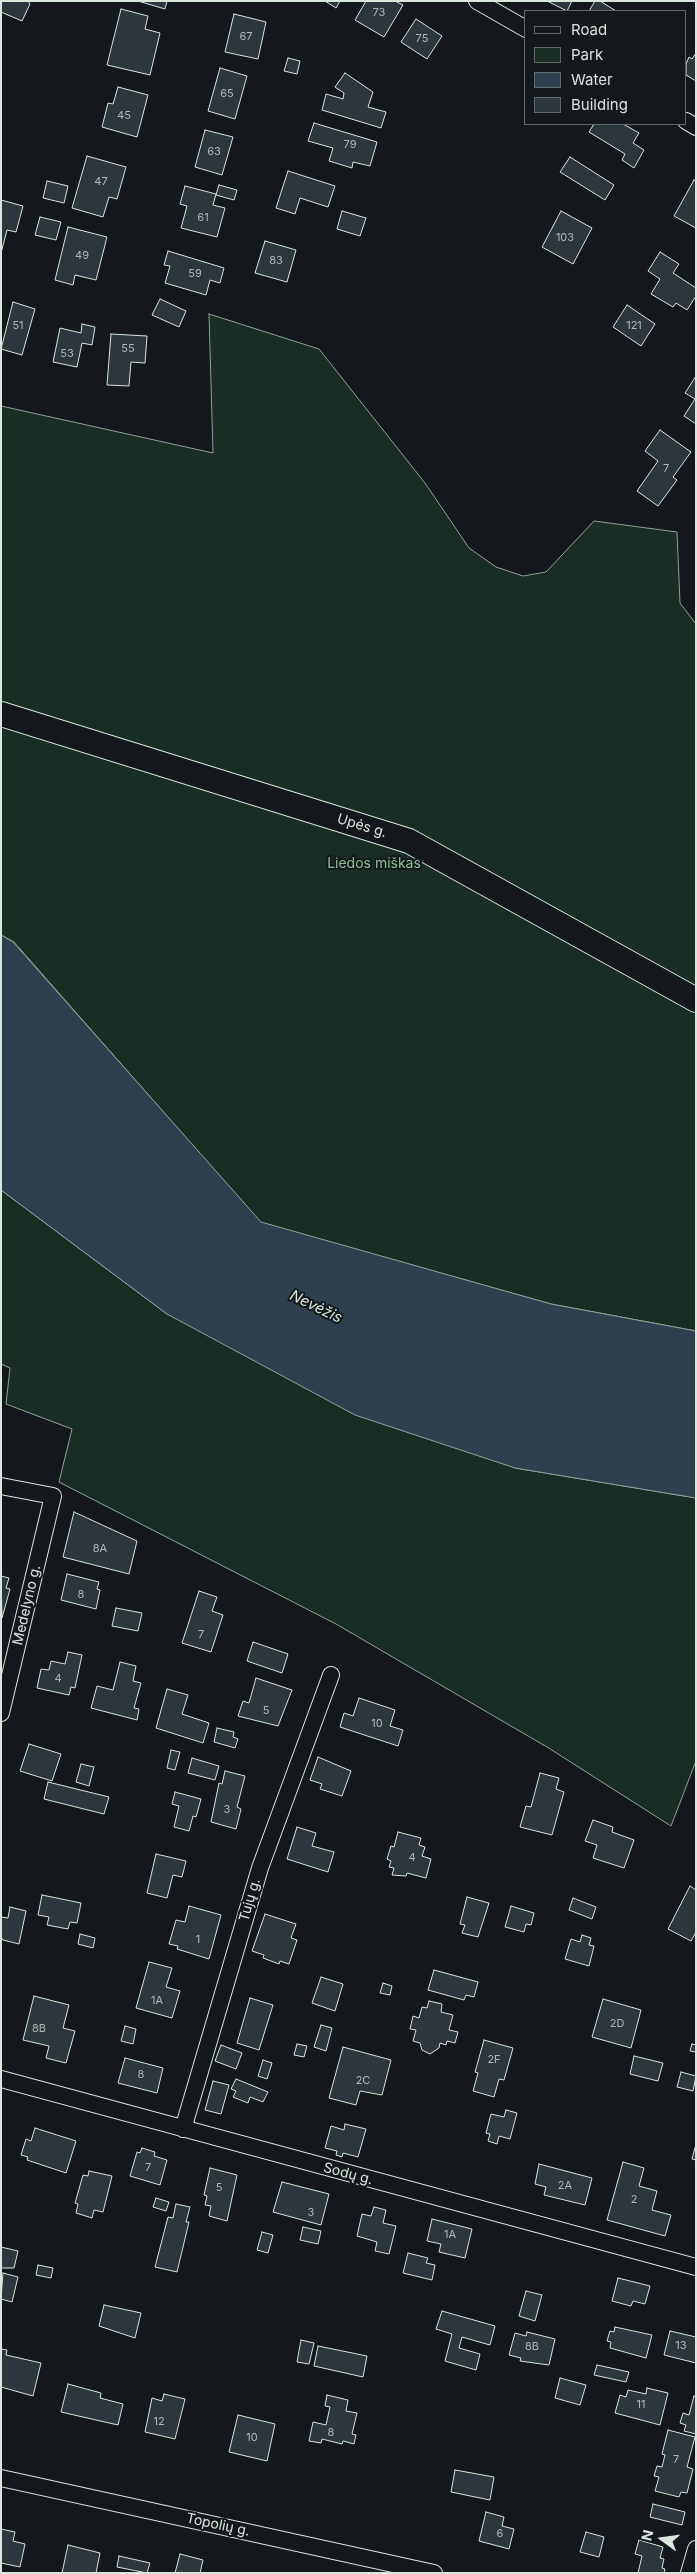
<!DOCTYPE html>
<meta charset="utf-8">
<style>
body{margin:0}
#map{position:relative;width:697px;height:2574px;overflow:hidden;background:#14181c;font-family:Inter,sans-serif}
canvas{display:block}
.frame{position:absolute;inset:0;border:2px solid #d8e6dc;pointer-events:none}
.legend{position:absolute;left:524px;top:10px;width:162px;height:115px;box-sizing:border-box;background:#14181c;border:1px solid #626a69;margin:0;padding:6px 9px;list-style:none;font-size:15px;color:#d8e6dc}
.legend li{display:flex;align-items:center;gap:10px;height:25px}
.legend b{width:25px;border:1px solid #626a69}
.north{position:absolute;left:637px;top:2514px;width:50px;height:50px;-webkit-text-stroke:4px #14181c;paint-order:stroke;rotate:284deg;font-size:14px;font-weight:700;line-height:20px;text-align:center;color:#d8e6dc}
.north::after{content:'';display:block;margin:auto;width:18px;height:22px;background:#d8e6dc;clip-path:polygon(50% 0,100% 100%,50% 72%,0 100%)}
</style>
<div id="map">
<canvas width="697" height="2574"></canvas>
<div class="frame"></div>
<ul class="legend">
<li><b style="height:6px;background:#14181c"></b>Road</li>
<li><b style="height:14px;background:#1a2d24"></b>Park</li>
<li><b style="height:14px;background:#2f3f4d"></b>Water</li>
<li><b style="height:14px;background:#2c363c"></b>Building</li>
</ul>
<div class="north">N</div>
</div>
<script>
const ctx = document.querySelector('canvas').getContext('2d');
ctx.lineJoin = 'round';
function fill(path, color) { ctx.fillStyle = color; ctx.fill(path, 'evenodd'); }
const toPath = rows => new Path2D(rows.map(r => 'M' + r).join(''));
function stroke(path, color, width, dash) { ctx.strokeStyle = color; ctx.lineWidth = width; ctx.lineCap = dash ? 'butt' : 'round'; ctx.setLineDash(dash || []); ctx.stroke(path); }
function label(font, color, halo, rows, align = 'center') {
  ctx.font = font + ' Inter,sans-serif'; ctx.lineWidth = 4; ctx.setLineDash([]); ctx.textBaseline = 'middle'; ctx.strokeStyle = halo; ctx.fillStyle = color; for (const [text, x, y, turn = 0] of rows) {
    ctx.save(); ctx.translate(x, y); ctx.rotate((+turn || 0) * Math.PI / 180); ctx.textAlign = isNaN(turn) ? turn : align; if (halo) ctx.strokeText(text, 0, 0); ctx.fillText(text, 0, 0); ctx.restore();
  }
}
const green = toPath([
 [209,314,319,349,425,483,469,548,496,567,523,576,546,572,594,521,677,532,680,603,696,624,696,1331,551,1304,261,1223,14,942,1,935,1,406,213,453,209,314],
 [1,1190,167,1314,515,1468,696,1498,696,1761,671,1826,547,1747,336,1624,59,1482,72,1429,6,1404,10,1368,1,1364,1,1190]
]);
const water = toPath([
 [1,935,13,942,261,1222,551,1304,696,1331,696,1498,515,1468,355,1415,167,1314,1,1190,1,935]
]);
const building = toPath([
 [1,1,28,1,30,4,22,21,1,12,1,1],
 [138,1,167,1,165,9,138,1],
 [325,1,340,1,336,8,325,1],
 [366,1,395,1,403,5,384,37,355,20,366,1],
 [547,1,572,1,567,11,547,1],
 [595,1,600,1,616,11,589,11,595,1],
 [121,9,148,16,145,29,160,33,150,75,107,65,121,9],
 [234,14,266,22,258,59,225,52,234,14],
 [416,19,442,36,427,59,401,42,416,19],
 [696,53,696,81,686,75,686,64,689,57,692,59,696,53],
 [288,58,300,61,297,74,284,71,288,58],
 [220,68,247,76,235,119,208,111,220,68],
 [345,73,373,92,368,107,386,112,381,128,322,110,326,94,343,99,344,93,335,87,345,73],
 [118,87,148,95,137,137,102,127,108,103,113,104,118,87],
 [314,123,377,142,370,166,353,162,352,168,329,161,333,148,308,141,314,123],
 [594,124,623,124,639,133,633,143,644,150,634,168,622,160,625,154,589,132,594,124],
 [205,130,233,137,222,175,195,167,205,130],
 [87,156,126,167,117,199,109,197,103,217,72,208,87,156],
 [570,157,614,185,605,200,560,172,570,157],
 [288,171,335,186,328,207,300,198,295,214,276,208,288,171],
 [694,180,696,181,696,228,674,216,694,180],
 [47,181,68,186,64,203,43,198,47,181],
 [219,185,237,190,234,200,216,195,219,185],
 [185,186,216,194,213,205,225,208,217,237,181,228,187,206,180,204,185,186],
 [1,200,23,206,16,232,7,230,1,253,1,200],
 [342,211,366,218,360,236,337,229,342,211],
 [561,211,592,228,573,264,542,247,561,211],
 [40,217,61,222,56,240,35,235,40,217],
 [68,227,107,237,96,280,75,275,73,285,55,280,68,227],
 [265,241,296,250,287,282,255,273,265,241],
 [168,251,224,268,220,283,210,280,206,295,165,283,170,266,164,265,168,251],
 [660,252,679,264,673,273,696,288,696,296,687,310,676,303,673,307,651,294,660,279,648,271,660,252],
 [160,299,186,311,179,327,152,315,160,299],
 [13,302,35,309,22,355,1,349,13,302],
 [627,305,655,324,641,346,613,327,627,305],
 [82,324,95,327,92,345,82,343,77,367,53,362,60,328,81,333,82,324],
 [111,334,147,336,145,363,131,362,129,386,107,385,111,334],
 [696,376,696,424,684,416,695,399,685,393,696,376],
 [660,430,691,452,673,477,677,480,658,506,637,491,658,461,645,451,660,430],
 [74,1512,137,1541,129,1574,63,1557,74,1512],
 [67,1574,99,1582,97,1589,100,1590,96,1609,61,1600,67,1574],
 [1,1576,9,1578,6,1588,10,1589,2,1618,1,1576],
 [199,1591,217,1597,212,1611,223,1615,211,1652,182,1643,199,1591],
 [116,1608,142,1613,138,1631,112,1626,116,1608],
 [253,1642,288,1654,282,1673,247,1661,253,1642],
 [68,1652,82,1655,75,1688,71,1687,69,1695,37,1688,41,1669,49,1670,51,1661,65,1664,68,1652],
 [120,1662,136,1666,133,1681,141,1683,134,1708,139,1709,137,1720,91,1708,97,1686,113,1690,120,1662],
 [256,1678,292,1690,278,1726,238,1716,243,1701,249,1703,256,1678],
 [167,1689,188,1695,182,1714,209,1723,203,1743,156,1728,167,1689],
 [359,1698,395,1710,390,1726,403,1730,398,1746,340,1727,344,1713,353,1716,359,1698],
 [217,1728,234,1732,233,1737,238,1739,235,1748,214,1742,217,1728],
 [29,1744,61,1754,52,1781,20,1771,29,1744],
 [171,1750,180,1752,175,1770,167,1768,171,1750],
 [318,1757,351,1771,342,1796,320,1789,322,1784,310,1780,318,1757],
 [192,1758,219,1766,215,1780,188,1773,192,1758],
 [81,1764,94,1767,89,1786,76,1782,81,1764],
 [225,1771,245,1776,237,1807,241,1809,236,1829,211,1822,219,1783,222,1784,225,1771],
 [540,1773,559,1778,556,1789,564,1792,552,1835,520,1827,526,1806,531,1807,540,1773],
 [48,1782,109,1797,104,1814,44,1799,48,1782],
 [175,1792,201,1799,196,1817,193,1816,189,1831,174,1827,179,1806,172,1804,175,1792],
 [593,1820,613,1827,612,1832,634,1840,624,1868,593,1858,597,1845,585,1841,593,1820],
 [297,1827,316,1833,312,1846,334,1852,328,1872,287,1859,297,1827],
 [398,1832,421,1838,419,1845,425,1847,422,1856,431,1859,426,1878,407,1873,406,1876,392,1875,394,1868,389,1867,391,1861,387,1859,391,1846,394,1847,398,1832],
 [156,1854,186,1861,182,1877,173,1875,167,1898,147,1893,156,1854],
 [690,1886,696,1890,696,1932,691,1941,668,1929,690,1886],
 [42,1895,81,1903,77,1923,70,1922,68,1929,47,1925,49,1917,38,1915,42,1895],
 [467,1897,489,1903,478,1937,462,1933,465,1925,460,1924,467,1897],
 [573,1898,596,1907,592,1919,569,1910,573,1898],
 [189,1906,221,1915,209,1959,177,1949,178,1946,169,1944,176,1920,185,1922,189,1906],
 [511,1906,534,1913,531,1925,526,1924,524,1932,505,1927,511,1906],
 [10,1907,26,1911,19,1944,3,1940,1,1937,1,1917,8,1918,10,1907],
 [265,1914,296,1924,291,1938,297,1940,289,1964,280,1961,279,1964,263,1958,264,1955,252,1951,265,1914],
 [80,1934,95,1938,93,1948,78,1944,80,1934],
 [582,1935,591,1938,589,1945,594,1946,589,1966,565,1959,571,1939,580,1942,582,1935],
 [149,1962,172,1968,166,1987,180,1991,172,2018,136,2008,149,1962],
 [434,1970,478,1982,474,1997,466,1995,464,2000,428,1990,434,1970],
 [321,1977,343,1984,335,2011,312,2003,321,1977],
 [383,1983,392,1986,390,1995,380,1993,383,1983],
 [34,1996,69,2005,63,2028,75,2031,66,2063,46,2058,49,2046,23,2040,34,1996],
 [250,1998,273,2005,259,2050,237,2043,250,1998],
 [603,1999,641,2010,631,2048,592,2037,603,1999],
 [429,2001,442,2004,441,2012,453,2015,449,2030,458,2032,455,2043,447,2041,446,2045,440,2043,439,2048,430,2054,422,2050,420,2043,413,2041,416,2030,410,2029,413,2016,419,2018,422,2007,427,2008,429,2001],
 [321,2025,332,2028,326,2051,314,2047,321,2025],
 [125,2026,136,2029,133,2044,121,2041,125,2026],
 [484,2040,513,2048,504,2080,499,2079,494,2097,473,2091,478,2073,475,2072,484,2040],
 [297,2044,307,2046,304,2057,294,2055,297,2044],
 [692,2044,696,2045,696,2052,690,2051,692,2044],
 [221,2045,242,2053,236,2069,215,2061,221,2045],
 [343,2047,391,2060,382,2095,360,2091,356,2105,329,2098,343,2047],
 [634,2056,663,2063,658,2081,630,2074,634,2056],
 [125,2058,163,2068,157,2093,118,2083,125,2058],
 [263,2060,272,2063,267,2079,258,2076,263,2060],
 [681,2072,696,2076,693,2091,677,2087,681,2072],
 [236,2079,268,2092,263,2102,250,2097,248,2103,233,2097,236,2091,231,2089,236,2079],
 [213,2081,229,2085,221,2114,205,2110,213,2081],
 [506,2110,517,2113,510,2139,499,2136,497,2144,488,2141,490,2134,486,2133,491,2114,504,2117,506,2110],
 [345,2124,366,2129,358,2157,343,2153,342,2157,336,2155,337,2151,325,2148,331,2126,344,2130,345,2124],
 [35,2128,76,2141,66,2173,27,2160,28,2157,21,2155,26,2139,31,2141,35,2128],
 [696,2144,696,2160,692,2159,696,2144],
 [142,2148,155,2152,154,2156,167,2160,160,2185,130,2176,137,2152,140,2153,142,2148],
 [623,2162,644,2168,639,2186,657,2191,652,2210,671,2215,665,2236,607,2220,623,2162],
 [539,2164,592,2178,585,2205,544,2195,546,2187,535,2184,539,2164],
 [210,2168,237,2175,227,2221,209,2216,211,2206,205,2205,207,2196,204,2195,210,2168],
 [89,2171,112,2176,103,2212,94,2210,92,2218,76,2213,78,2204,75,2203,83,2175,88,2176,89,2171],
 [282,2182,329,2194,321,2225,273,2212,282,2182],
 [156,2198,169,2202,166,2211,153,2207,156,2198],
 [176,2204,190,2207,186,2222,189,2222,177,2272,155,2267,168,2217,173,2218,176,2204],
 [374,2207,386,2210,383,2223,396,2226,389,2254,375,2251,377,2242,357,2236,362,2214,371,2216,374,2207],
 [432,2219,472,2229,465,2258,439,2252,441,2244,427,2241,432,2219],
 [303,2227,321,2231,318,2244,300,2240,303,2227],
 [262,2232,273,2235,268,2253,257,2250,262,2232],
 [1,2247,18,2251,14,2268,1,2268,1,2247],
 [408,2253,428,2258,426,2263,435,2265,432,2280,403,2273,408,2253],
 [38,2265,53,2268,51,2278,36,2275,38,2265],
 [3,2273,18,2277,12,2302,1,2299,3,2273],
 [618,2278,650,2286,645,2304,633,2301,631,2306,612,2301,618,2278],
 [526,2291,542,2295,535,2321,519,2316,526,2291],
 [104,2305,141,2313,135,2338,99,2326,104,2305],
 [442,2311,495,2326,490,2345,462,2337,459,2348,480,2354,476,2370,445,2361,452,2334,436,2329,442,2311],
 [615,2327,652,2335,646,2358,610,2348,611,2342,607,2341,610,2331,614,2332,615,2327],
 [670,2331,696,2337,696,2363,664,2355,670,2331],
 [527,2332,555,2339,549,2365,520,2361,521,2358,509,2355,515,2333,526,2336,527,2332],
 [301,2340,314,2343,309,2364,297,2362,301,2340],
 [318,2346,367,2356,363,2377,314,2366,318,2346],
 [1,2349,7,2350,6,2355,41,2363,33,2396,1,2387,1,2349],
 [597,2365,629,2372,626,2382,594,2375,597,2365],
 [560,2378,586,2385,580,2405,555,2398,560,2378],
 [68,2384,101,2393,100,2398,123,2404,118,2425,61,2412,68,2384],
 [647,2388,668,2393,660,2425,615,2413,620,2395,626,2397,628,2390,646,2394,647,2388],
 [164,2394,185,2399,175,2439,145,2432,152,2398,162,2401,164,2394],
 [327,2395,348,2400,346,2411,357,2413,352,2434,356,2435,354,2444,343,2441,342,2444,322,2439,321,2443,309,2441,313,2422,326,2425,330,2407,325,2406,327,2395],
 [694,2396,696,2397,696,2434,684,2431,686,2425,680,2423,683,2413,689,2415,694,2396],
 [238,2415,275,2424,267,2461,229,2452,238,2415],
 [668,2430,695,2437,687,2467,693,2469,687,2493,681,2492,679,2497,655,2491,659,2477,654,2476,657,2466,662,2467,665,2455,662,2454,668,2430],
 [455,2470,494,2477,490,2500,451,2492,455,2470],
 [653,2504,685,2512,682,2525,650,2517,653,2504],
 [486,2512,504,2517,502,2526,514,2529,509,2549,479,2541,486,2512],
 [1,2529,15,2532,13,2541,25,2544,20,2567,1,2563,1,2529],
 [586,2532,604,2537,599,2557,580,2552,586,2532],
 [639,2540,663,2547,660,2558,664,2559,662,2568,665,2569,664,2573,638,2573,642,2556,635,2554,639,2540],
 [68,2545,100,2553,96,2573,62,2573,68,2545],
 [180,2554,203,2560,200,2573,175,2573,180,2554],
 [119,2556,150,2563,147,2573,117,2567,119,2556]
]);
const minor = toPath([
 [477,1,526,29],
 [686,121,696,127],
 [1,1486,53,1496,1,1713],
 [1,2079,696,2267],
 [183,2129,260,1868,331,1675],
 [1,2478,434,2573],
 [689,2573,696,2549]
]);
const secondary = toPath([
 [1,714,409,841,696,1000]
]);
const numberNames = [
 ["73",379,13],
 ["67",246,37],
 ["75",422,39],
 ["65",227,94],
 ["45",124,116],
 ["79",350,145],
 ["63",214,152],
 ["47",101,182],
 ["61",203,218],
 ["103",565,238],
 ["49",82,256],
 ["83",276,261],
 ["59",195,274],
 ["51",18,326],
 ["121",634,326],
 ["55",128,349],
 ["53",67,354],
 ["7",666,469],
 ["8A",100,1549],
 ["8",81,1595],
 ["7",201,1635],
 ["4",58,1679],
 ["5",266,1711],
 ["10",377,1724],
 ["3",227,1810],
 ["4",412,1858],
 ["1",198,1940],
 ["1A",157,2001],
 ["2D",617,2024],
 ["8B",39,2029],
 ["2F",494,2060],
 ["8",141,2075],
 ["2C",363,2081],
 ["7",148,2168],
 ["2A",565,2186],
 ["5",219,2188],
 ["2",634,2200],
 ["3",311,2213],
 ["1A",450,2235],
 ["13",681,2346],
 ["8B",532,2347],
 ["11",641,2405],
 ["12",159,2422],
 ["8",331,2433],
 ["10",252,2438],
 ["7",676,2460],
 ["6",500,2534]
];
const streetNames = [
 ["Upės g.",362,826,17],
 ["Medelyno g.",27,1605,-77],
 ["Tujų g.",250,1900,-74],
 ["Sodų g.",348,2174,15],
 ["Topolių g.",218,2525,12]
];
const parkNames = [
 ["Liedos miškas",374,864]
];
const waterNames = [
 ["Nevėžis",316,1307,26]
];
fill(green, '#1a2d24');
stroke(green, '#939e99', 1);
fill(water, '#2f3f4d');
stroke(water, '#939e99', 1);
fill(building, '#2c363c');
stroke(building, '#d8e6dc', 1);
stroke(minor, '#d8e6dc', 18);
stroke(secondary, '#d8e6dc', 26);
stroke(minor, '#14181c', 16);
stroke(secondary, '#14181c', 24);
label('11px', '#adbab4', null, numberNames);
label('14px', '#d8e6dc', '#14181c', streetNames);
label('14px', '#8ac095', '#14181c', parkNames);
label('italic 15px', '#d8e6dc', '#14181c', waterNames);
</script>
